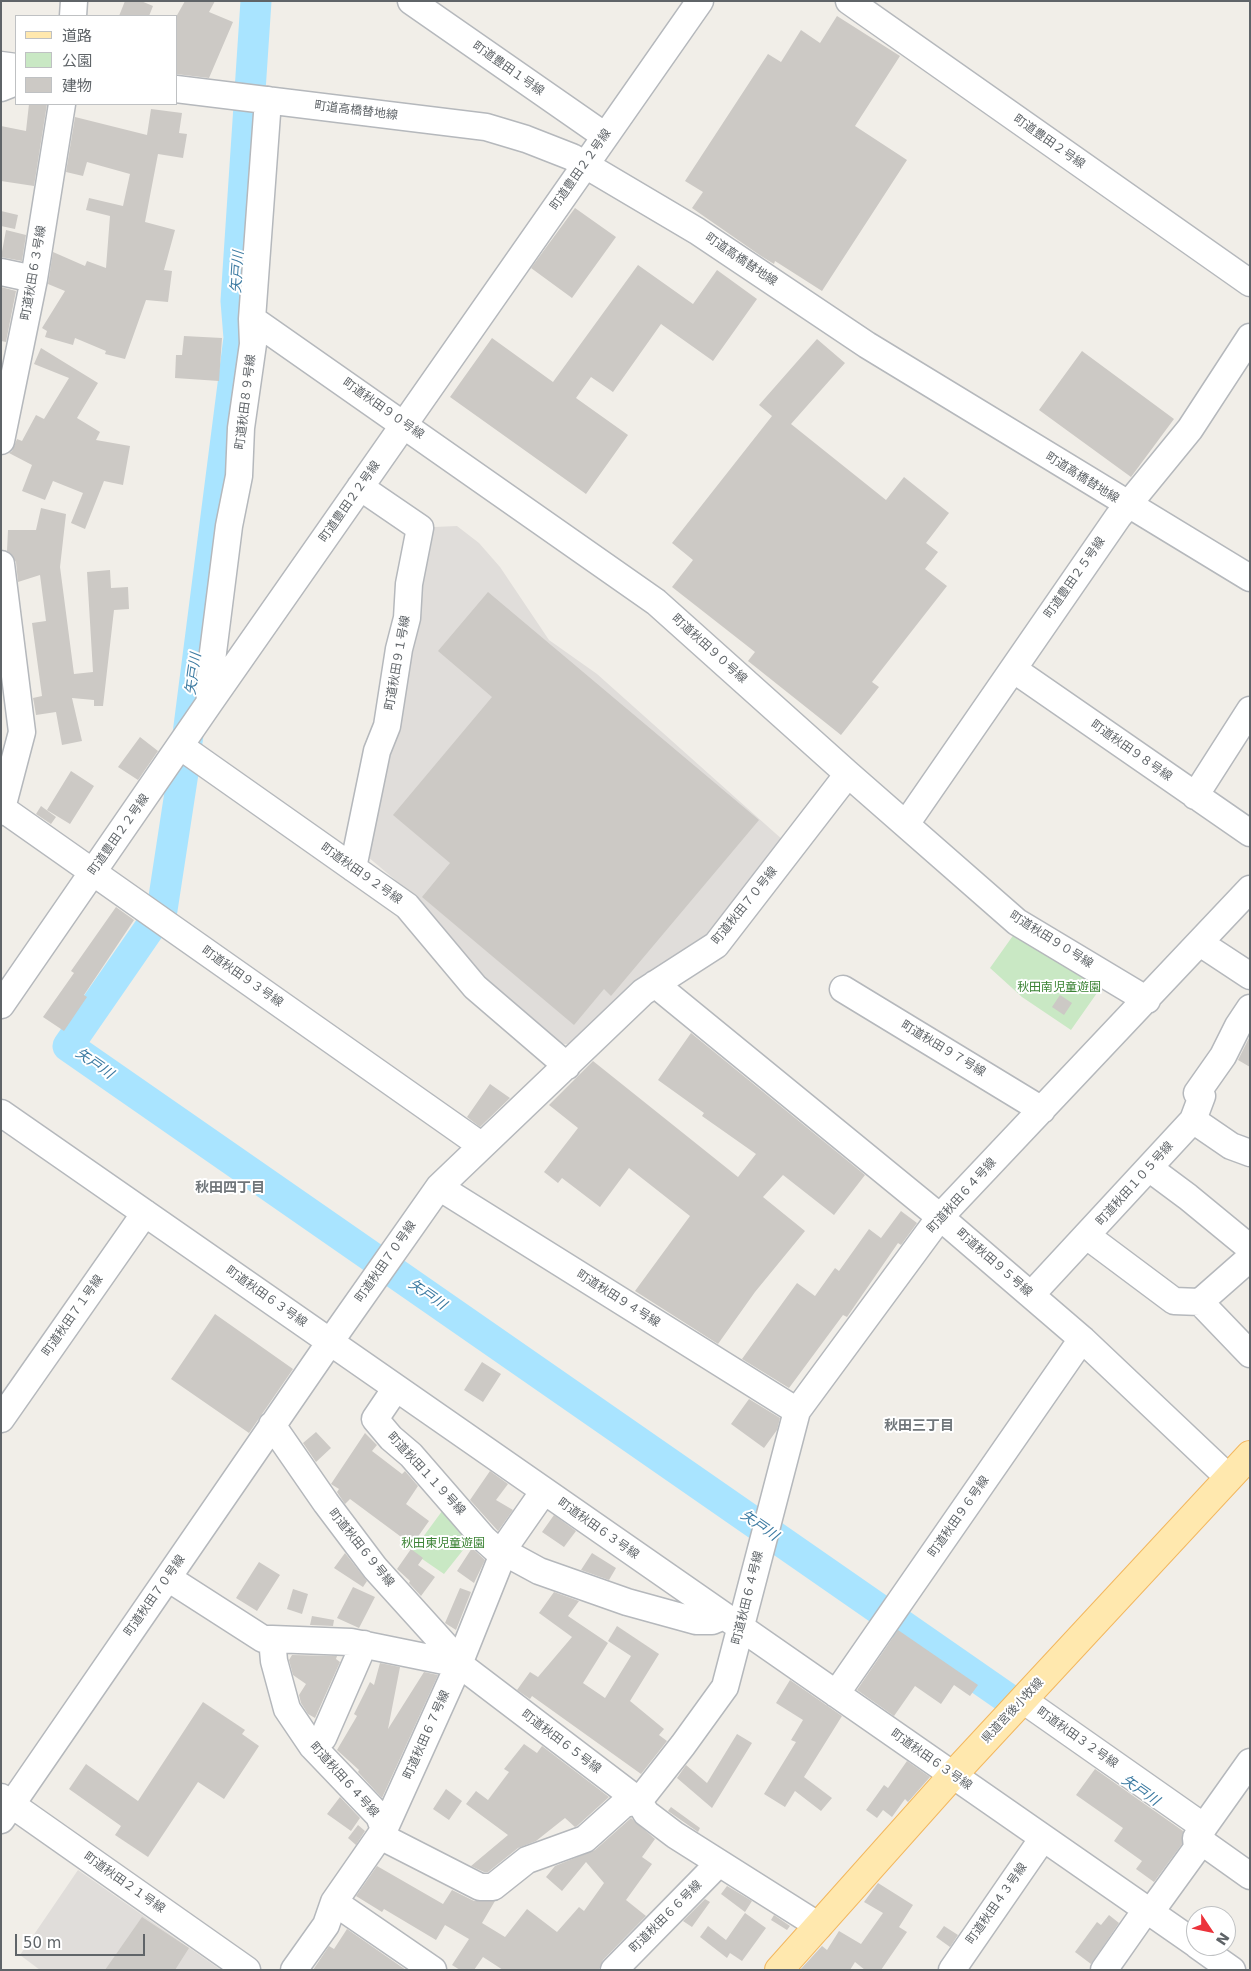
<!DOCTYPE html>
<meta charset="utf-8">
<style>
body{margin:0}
#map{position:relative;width:1251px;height:1971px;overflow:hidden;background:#f1eee8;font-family:"DejaVu Sans","Noto Sans JP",sans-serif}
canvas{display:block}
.frame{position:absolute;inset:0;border:2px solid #5f6468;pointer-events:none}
.legend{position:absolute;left:15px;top:15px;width:162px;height:90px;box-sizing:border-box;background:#fff;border:1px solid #bfc1c3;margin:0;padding:6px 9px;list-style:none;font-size:15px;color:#5f6468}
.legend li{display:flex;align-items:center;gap:10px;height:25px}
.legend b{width:25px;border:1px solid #bfc1c3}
.north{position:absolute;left:1186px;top:1906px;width:50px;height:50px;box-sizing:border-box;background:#fff;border:1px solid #bfc1c3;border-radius:50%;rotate:124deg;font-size:14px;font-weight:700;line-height:20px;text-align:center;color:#5f6468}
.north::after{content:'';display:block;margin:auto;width:18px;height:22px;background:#ec333b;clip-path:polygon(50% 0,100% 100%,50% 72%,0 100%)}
.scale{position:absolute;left:15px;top:1934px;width:130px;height:22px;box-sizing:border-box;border:2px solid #5f6468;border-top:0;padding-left:6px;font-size:15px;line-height:18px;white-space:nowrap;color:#5f6468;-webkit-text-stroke:4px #fff;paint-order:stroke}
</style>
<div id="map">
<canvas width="1251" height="1971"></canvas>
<div class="frame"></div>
<ul class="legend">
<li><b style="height:6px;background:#ffe8ae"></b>道路</li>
<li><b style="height:14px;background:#c9e8c4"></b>公園</li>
<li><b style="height:14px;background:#ccc9c5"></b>建物</li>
</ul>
<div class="north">N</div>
<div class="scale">50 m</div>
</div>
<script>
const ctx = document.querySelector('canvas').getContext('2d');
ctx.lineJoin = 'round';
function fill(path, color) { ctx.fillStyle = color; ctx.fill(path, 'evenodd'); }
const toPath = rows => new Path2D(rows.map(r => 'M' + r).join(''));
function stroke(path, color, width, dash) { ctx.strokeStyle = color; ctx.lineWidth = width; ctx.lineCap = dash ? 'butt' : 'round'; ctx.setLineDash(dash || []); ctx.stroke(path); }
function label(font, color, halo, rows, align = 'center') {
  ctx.font = font + ' "DejaVu Sans","Noto Sans JP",sans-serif'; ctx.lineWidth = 4; ctx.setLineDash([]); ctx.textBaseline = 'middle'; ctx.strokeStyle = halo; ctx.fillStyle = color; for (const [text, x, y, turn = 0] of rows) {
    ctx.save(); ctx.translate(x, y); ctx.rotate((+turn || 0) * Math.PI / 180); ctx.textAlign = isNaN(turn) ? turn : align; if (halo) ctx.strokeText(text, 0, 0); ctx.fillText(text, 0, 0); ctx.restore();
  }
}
const industrial = toPath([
 [427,522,434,527,457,526,479,543,500,567,549,640,597,674,784,841,706,939,577,1046,559,1043,481,977,400,884,361,851],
 [78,1870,221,1970,40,1970,20,1955]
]);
const green = toPath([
 [1017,930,1104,983,1071,1030,1022,997,990,968],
 [448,1503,475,1535,444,1574,412,1552]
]);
const river = toPath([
 [256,1,236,301,239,338,183,773,162,910,68,1046,1007,1698]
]);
const building = toPath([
 [125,1,141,1,153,6,149,16,119,16],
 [185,1,215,1,209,12,233,22,209,78,176,74,176,17],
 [837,16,900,56,855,126,907,160,822,291,775,261,774,264,761,256,692,208,703,192,685,181,768,54,781,62,801,30,820,43],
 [29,104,47,104,34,186,1,181,1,126,26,131],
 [151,109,182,113,179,133,187,134,183,158,158,154,145,222,175,230,164,270,172,271,168,302,146,300,125,359,105,354,106,351,75,338,73,345,45,337,47,331,42,328,65,291,48,284,53,252,85,266,87,261,106,268,110,216,86,210,89,198,123,206,130,174,87,162,83,176,66,172,75,117,147,135],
 [575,208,616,237,572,298,531,268],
 [1,211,18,215,15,229,1,226],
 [6,230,26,235,22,261,1,257],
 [638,265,693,304,717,270,757,299,713,361,661,324,613,392,591,377,576,398,628,435,586,494,450,397,492,338,553,382],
 [1,287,16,291,6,342,1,341],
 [184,336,222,338,219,381,175,378,176,355,182,355],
 [817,339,845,363,791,424,886,500,904,477,949,513,926,543,938,552,925,569,947,586,872,682,879,687,841,735,748,661,755,652,672,587,693,560,672,543,772,416,759,405],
 [41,348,98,383,77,418,100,432,96,440,130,446,123,485,104,481,85,529,71,523,83,493,53,481,45,500,22,491,32,465,9,453,12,451,17,439,22,441,36,415,44,419,69,378,34,364],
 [1082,351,1174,419,1131,477,1039,410],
 [41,508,66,514,60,567,74,674,93,672,87,572,110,570,111,588,128,587,129,609,114,610,103,706,94,706,94,700,72,698,82,741,62,745,56,712,36,715,34,703,33,698,42,696,32,623,46,621,40,575,18,582,16,562,7,551,8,530,36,530],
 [488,592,759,820,611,996,604,989,574,1025,422,897,450,863,393,815,492,697,438,651],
 [140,737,158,751,138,780,118,767],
 [71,771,94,786,70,824,47,810],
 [41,806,56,817,51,824,36,814],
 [116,907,134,920,84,995,87,997,64,1031,43,1017,74,973,71,971],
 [1060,995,1072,1003,1064,1015,1052,1007],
 [691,1033,865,1175,834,1215,783,1175,763,1197,805,1231,755,1292,718,1344,635,1291,690,1216,629,1168,600,1207,562,1178,558,1183,544,1172,578,1128,549,1105,593,1061,738,1177,756,1154,702,1116,704,1113,658,1080],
 [1250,1036,1250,1067,1238,1060],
 [490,1084,510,1098,480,1127,467,1117],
 [901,1211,917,1223,901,1245,898,1243,847,1317,843,1315,789,1388,742,1359,797,1283,815,1296,835,1268,839,1271,869,1229,881,1238],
 [215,1314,293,1369,249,1433,171,1379],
 [482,1362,501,1374,483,1402,464,1390],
 [749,1399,780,1418,777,1430,764,1448,731,1424],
 [316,1432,331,1448,316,1462,303,1443],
 [365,1433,377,1445,372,1451,402,1474,405,1471,418,1486,406,1504,429,1521,412,1545,350,1499,345,1504,337,1492,339,1489,331,1484],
 [490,1471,508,1484,496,1500,513,1510,498,1531,470,1500],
 [554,1515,576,1531,564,1547,542,1532],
 [472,1548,485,1560,474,1583,457,1571],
 [411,1549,423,1558,418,1565,435,1577,421,1596,409,1583,410,1581,397,1569],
 [345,1553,367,1581,363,1587,334,1568],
 [592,1553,616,1568,609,1580,581,1570],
 [259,1562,280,1575,257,1611,236,1598],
 [353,1587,375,1597,359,1628,337,1618],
 [460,1588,471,1592,456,1630,445,1623],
 [293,1589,308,1594,302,1614,287,1609],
 [554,1592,579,1601,568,1616,608,1643,583,1683,605,1698,631,1656,608,1641,617,1626,659,1654,630,1701,664,1729,659,1735,667,1741,641,1774,532,1696,530,1699,517,1690,530,1672,538,1677,572,1637,539,1613],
 [312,1616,334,1620,333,1626,310,1625],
 [898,1630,978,1685,970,1696,954,1685,941,1704,915,1686,894,1716,857,1690],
 [292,1655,337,1656,336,1659,340,1662,315,1718,308,1714,301,1703,299,1695,306,1684,293,1675,289,1660],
 [380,1663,400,1667,388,1729,424,1672,438,1675,382,1798,358,1772,359,1770,337,1750,357,1716,354,1714,370,1682,374,1685],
 [790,1680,842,1716,804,1777,832,1798,821,1811,795,1791,785,1807,764,1794,796,1742,791,1740,803,1720,776,1703],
 [203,1702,245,1730,242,1734,259,1746,224,1799,198,1782,148,1857,115,1835,121,1826,69,1789,86,1764,138,1801],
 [737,1734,752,1743,712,1808,677,1778,686,1765,707,1783],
 [524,1744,537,1753,542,1746,609,1797,577,1826,575,1827,565,1818,536,1841,518,1848,488,1872,484,1872,471,1866,508,1835,466,1804,476,1791,488,1800,509,1772,504,1769],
 [907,1761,930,1777,908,1802,905,1799,892,1817,883,1810,877,1818,866,1810,884,1785,888,1788],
 [1095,1769,1183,1831,1182,1844,1154,1882,1136,1869,1142,1861,1114,1841,1123,1828,1076,1795],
 [446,1789,462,1801,449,1820,433,1809],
 [340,1797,360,1818,351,1831,327,1814],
 [671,1807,700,1828,698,1832,668,1811],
 [631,1818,655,1839,642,1857,652,1864,626,1900,646,1916,603,1960,599,1970,503,1970,483,1957,474,1970,460,1970,452,1965,469,1939,445,1925,436,1940,384,1909,382,1912,356,1896,377,1866,443,1904,452,1890,474,1901,495,1901,482,1923,505,1937,527,1909,557,1932,579,1907,584,1911,604,1883,586,1862,562,1891,546,1877,555,1866,595,1850],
 [358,1825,365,1831,356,1845,348,1838],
 [878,1883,913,1905,899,1927,907,1932,881,1970,865,1970,855,1962,850,1970,800,1970,822,1946,827,1950,839,1931,861,1944,883,1913,864,1902],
 [727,1886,752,1901,745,1912,721,1894],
 [705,1899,710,1902,692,1927,683,1921],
 [745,1913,766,1928,742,1961,730,1953,727,1958,700,1937,708,1926,726,1940],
 [774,1915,790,1926,787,1930,771,1920],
 [1109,1915,1119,1923,1091,1964,1075,1952,1097,1922,1101,1925],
 [142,1917,189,1948,175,1970,105,1970],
 [944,1926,958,1935,950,1947,936,1937],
 [347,1929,406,1970,313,1970,329,1946,334,1949]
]);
const minor = toPath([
 [411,1,605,136],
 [849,1,1250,283],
 [73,16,74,1],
 [1,65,16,67],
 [1,88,16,82],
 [176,89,486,127,526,139,572,157,697,231,867,345,1250,578],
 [1,272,34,279],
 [252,319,656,602,848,774,1017,922,1147,1000],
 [1,441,34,279,62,104],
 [1,564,22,732,1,812],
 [1013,669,1250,833],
 [210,702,209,684,229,526,239,476,241,428,253,344,252,319,268,100],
 [180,746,407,906,475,987,567,1066],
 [1195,796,1250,710],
 [3,809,482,1146],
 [906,824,1118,517,1190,429,1250,337],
 [353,868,377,751,387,726,399,649,407,618,409,584,420,528,360,487],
 [1200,943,1250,976],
 [655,984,940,1217,1082,1339,1229,1478],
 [843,989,1042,1110],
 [1,1005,210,702,700,1],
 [1,1113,1196,1944],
 [1193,1120,1202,1096,1197,1093,1223,1056,1238,1026,1250,1008],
 [1149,1168,1188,1197,1250,1248],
 [439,1187,797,1411],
 [1087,1236,1174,1301,1200,1302,1250,1354],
 [1031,1295,1193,1120,1231,1146,1250,1153],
 [1200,1302,1250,1258],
 [396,1388,375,1419,391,1438,411,1455,484,1539,503,1556],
 [1,1419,145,1213],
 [272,1425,326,1503,375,1568,451,1652,459,1664],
 [504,1552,539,1571,627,1602,696,1621,712,1621,724,1616],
 [168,1578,263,1639,272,1639,274,1661,287,1709,312,1746,379,1816,388,1840,480,1887,493,1887,527,1860,585,1839,624,1804,639,1801,683,1745,725,1687,797,1411,940,1217,1250,889],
 [272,1639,351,1642,459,1664,639,1801,646,1813,675,1835,819,1926],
 [836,1694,1082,1339],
 [1023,1700,1204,1827],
 [312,1746,323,1738,364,1644],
 [1,1797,247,1970],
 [1,1820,330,1342,439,1187,643,992,716,945,848,774],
 [1205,1844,1250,1876],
 [334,1902,433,1970],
 [1198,1946,1232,1970],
 [294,1970,326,1925,334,1902,384,1830,459,1664,507,1544,544,1491],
 [614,1970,718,1864],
 [952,1970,1043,1838],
 [1104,1970,1146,1910,1155,1906,1197,1848,1196,1838,1250,1762]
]);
const major = toPath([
 [779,1970,953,1775,1250,1455]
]);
const streetNames = [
 ["町道豊田１号線",508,69,35],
 ["町道高橋替地線",356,111,7],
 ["町道豊田２号線",1049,142,35],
 ["町道豊田２２号線",581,170,-55],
 ["町道高橋替地線",741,260,34],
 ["町道秋田６３号線",34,273,-80],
 ["町道秋田８９号線",246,402,-83],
 ["町道秋田９０号線",383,409,35],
 ["町道高橋替地線",1082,478,32],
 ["町道豊田２２号線",350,502,-55],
 ["町道豊田２５号線",1075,578,-55],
 ["町道秋田９０号線",709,649,42],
 ["町道秋田９１号線",398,663,-80],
 ["町道秋田９８号線",1131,751,35],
 ["町道豊田２２号線",119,835,-55],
 ["町道秋田９２号線",361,874,35],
 ["町道秋田７０号線",745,906,-51],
 ["町道秋田９０号線",1051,940,32],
 ["町道秋田９３号線",242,977,35],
 ["町道秋田９７号線",943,1049,31],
 ["町道秋田１０５号線",1135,1184,-48],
 ["町道秋田６４号線",962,1196,-48],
 ["町道秋田７０号線",386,1262,-55],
 ["町道秋田９５号線",994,1263,41],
 ["町道秋田６３号線",266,1297,35],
 ["町道秋田９４号線",618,1299,32],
 ["町道秋田７１号線",73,1316,-55],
 ["町道秋田１１９号線",426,1474,47],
 ["町道秋田９６号線",959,1517,-55],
 ["町道秋田６３号線",598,1529,35],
 ["町道秋田６９号線",361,1548,51],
 ["町道秋田７０号線",155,1596,-55],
 ["町道秋田６４号線",748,1598,-76],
 ["県道宮後小牧線",1013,1711,-47],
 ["町道秋田６７号線",427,1735,-66],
 ["町道秋田３２号線",1077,1738,35],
 ["町道秋田６５号線",561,1742,37],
 ["町道秋田６３号線",931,1760,35],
 ["町道秋田６４号線",344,1780,48],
 ["町道秋田２１号線",124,1883,35],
 ["町道秋田４３号線",997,1904,-55],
 ["町道秋田６６号線",666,1917,-45]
];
const parkNames = [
 ["秋田南児童遊園",1059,988],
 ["秋田東児童遊園",443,1544]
];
const waterNames = [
 ["矢戸川",238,272,-86],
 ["矢戸川",194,674,-82],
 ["矢戸川",94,1064,35],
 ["矢戸川",427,1295,35],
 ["矢戸川",759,1526,35],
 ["矢戸川",1140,1791,35]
];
const neighbourhoodNames = [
 ["秋田四丁目",230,1188],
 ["秋田三丁目",919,1426]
];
fill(industrial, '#e0ddda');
fill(green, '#c9e8c4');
stroke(river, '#a9e4ff', 31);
fill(building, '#ccc9c5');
stroke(minor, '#b5b8bc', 29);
stroke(major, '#f3b75e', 30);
stroke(minor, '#fff', 26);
stroke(major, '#ffe8ae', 28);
label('12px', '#5f6468', '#fff', streetNames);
label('12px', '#3a8233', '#fff', parkNames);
label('italic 14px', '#3d7ba2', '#fff', waterNames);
label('bold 14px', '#70767a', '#fff', neighbourhoodNames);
</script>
